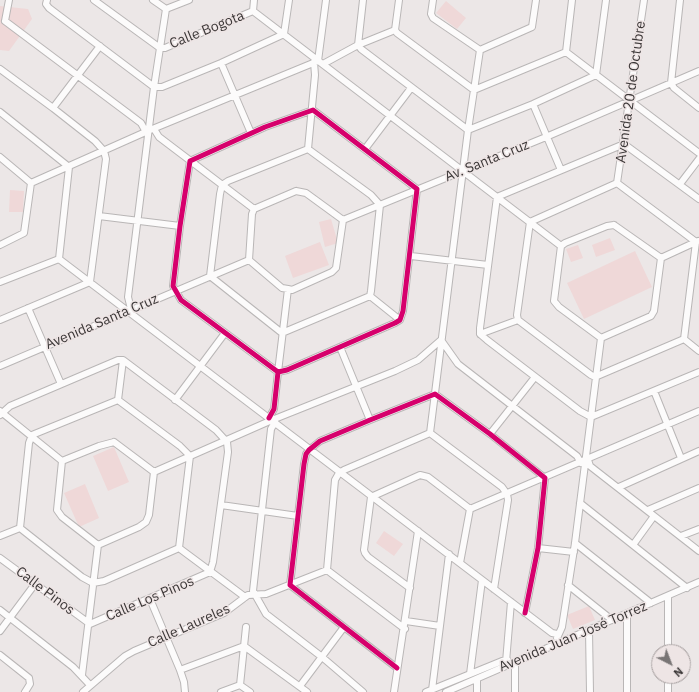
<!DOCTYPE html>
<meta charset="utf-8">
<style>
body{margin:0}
#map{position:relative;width:699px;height:692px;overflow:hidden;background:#ece7e7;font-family:"IBM Plex Sans",sans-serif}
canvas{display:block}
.north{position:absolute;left:651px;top:644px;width:40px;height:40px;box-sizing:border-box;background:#eee5e5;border:1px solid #a69f9f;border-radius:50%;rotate:138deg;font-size:11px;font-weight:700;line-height:16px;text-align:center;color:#3b3737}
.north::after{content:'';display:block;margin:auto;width:14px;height:18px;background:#797575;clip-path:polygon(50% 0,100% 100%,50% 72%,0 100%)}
</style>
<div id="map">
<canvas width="699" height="692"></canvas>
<div class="north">N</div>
</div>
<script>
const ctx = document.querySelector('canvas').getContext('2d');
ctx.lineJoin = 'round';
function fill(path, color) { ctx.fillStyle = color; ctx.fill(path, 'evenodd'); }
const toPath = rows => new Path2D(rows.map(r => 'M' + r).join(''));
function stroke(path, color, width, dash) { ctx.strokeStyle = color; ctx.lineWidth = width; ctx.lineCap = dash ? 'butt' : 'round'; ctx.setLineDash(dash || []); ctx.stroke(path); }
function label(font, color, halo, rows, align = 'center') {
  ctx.font = font + ' "IBM Plex Sans",sans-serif'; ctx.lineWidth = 3; ctx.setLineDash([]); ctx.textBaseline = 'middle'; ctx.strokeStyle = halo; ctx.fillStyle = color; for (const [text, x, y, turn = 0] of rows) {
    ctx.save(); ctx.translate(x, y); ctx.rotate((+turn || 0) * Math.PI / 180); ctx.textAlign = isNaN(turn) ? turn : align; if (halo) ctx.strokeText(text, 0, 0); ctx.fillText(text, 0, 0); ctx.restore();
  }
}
const green = toPath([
 [446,1,466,18,457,29,436,13],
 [0,6,28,9,32,19,9,51,0,50],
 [10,190,24,191,23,212,9,212],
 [331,219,338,243,325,247,319,222],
 [610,238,615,250,596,257,592,245],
 [320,242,329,265,293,278,285,256],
 [578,245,583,258,571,262,566,249],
 [635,251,652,287,584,319,567,283],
 [114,447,129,482,108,491,93,456],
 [85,484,99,518,79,527,64,493],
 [384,531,403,544,394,556,376,543],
 [589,606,595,620,573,629,567,615]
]);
const minor = toPath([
 [47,0,46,4,49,8,154,87,162,87,221,63,284,34,289,0],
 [94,0,160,48,165,48,253,11],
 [153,0,166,9,189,0],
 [399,0,395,30,397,33,474,90,566,52],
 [433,0,431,14,433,18,480,50,532,27,536,0],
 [680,0,671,83,674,88,699,108],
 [253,11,561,246],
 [253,11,254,0],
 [5,21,141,123,146,132],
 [5,21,9,0],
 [358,45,361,49,468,130,533,104,596,75,606,0],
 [358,45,363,0],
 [566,52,699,153],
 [566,52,572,0],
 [221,63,251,133],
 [323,64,358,45,395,30],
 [0,69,53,108,95,141,104,151,106,159,90,282,0,320],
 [533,104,561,170],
 [53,108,100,46],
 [0,112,69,167,59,259],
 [154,129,159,137,254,209],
 [308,149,315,75,314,62],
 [365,149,411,88],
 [0,157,31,183,24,233,0,245],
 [31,183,150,130,318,61,326,0],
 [617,183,530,222,517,315,518,320,591,375,595,377,684,339],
 [617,183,696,242,684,339],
 [617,183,644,0],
 [680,184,699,159],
 [296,191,306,193,343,220,336,268,332,272,292,290,288,289,282,288,249,260,252,214,254,209,296,191],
 [699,199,624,144,497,197,480,328,480,334,487,340,580,411,591,417,699,372],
 [99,216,180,226],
 [343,220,546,137,699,71],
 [614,225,661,258,654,311,651,316,601,338,559,307,554,301,561,246,565,243,607,226,614,225],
 [411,256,488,265],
 [661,258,698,241],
 [59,259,552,633,557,634],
 [0,282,59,259],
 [370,296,400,320],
 [28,308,61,384],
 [131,309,128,297,154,87,166,9],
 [282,333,370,296,371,291,380,205,371,195,308,149],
 [282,333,210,276,220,194,222,185,228,181,308,149],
 [480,334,518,320],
 [684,339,699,351],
 [441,340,458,364,577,456,581,463],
 [340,347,370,420],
 [0,366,249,260],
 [278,372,288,289],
 [654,391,681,458],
 [118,400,180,446,190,456,179,548,104,581,93,583,82,577,20,528,29,443,32,435,118,400],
 [118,400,123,360],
 [175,400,225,333],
 [0,411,62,461],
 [0,415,10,406,118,360,123,360,216,430,227,442,228,452,213,562,210,572,90,624],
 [269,418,274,409,278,372,287,370,395,323,400,320,403,311,417,189,313,110,265,127,190,161,180,226,173,286,181,300,278,372],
 [275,422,271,429,253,591,266,614,322,657,363,692],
 [430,433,468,130,480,50],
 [430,433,502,487,507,494,508,500,494,589],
 [490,434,535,377],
 [114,442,154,472,149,515,146,522,139,527,98,545,62,517,57,510,62,461,99,446,114,442],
 [588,460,590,466,699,551],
 [154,472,272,420,395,371,418,360,441,340],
 [619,487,699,451],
 [580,503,687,588],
 [221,505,298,516],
 [470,509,699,411],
 [648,510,699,488],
 [0,536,20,528],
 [681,536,699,529],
 [575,543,651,603],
 [633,545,654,516],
 [179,548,245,597],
 [538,548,574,552],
 [0,558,90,624],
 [568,585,612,620],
 [410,588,368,557,365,553,364,550,371,497,420,475,428,477,470,509,460,563],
 [668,596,668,652],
 [150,599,180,670,184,682,185,692],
 [0,610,73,667,90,685],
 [406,621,440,626],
 [405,629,327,570,335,480,339,473,344,470,430,433],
 [589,630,590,692],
 [0,631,35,584],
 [559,643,557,638,562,627,575,543,601,338],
 [0,655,29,678,30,684,25,692],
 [506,662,511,602],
 [397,668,290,585,304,464,306,454,309,450,320,441,370,420,435,394,490,434,545,478,538,548,525,613],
 [180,670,244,646,307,692],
 [470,674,482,580],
 [82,675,98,545],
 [668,676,668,692],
 [477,679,477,692],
 [240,685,246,627],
 [300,686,344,627],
 [432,690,449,554],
 [83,692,125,656,134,651,224,613,248,595,266,594,327,570],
 [221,692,240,685,250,692],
 [394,692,418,531],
 [426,692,507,659],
 [446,692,699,582],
 [515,692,515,662],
 [627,692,627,614]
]);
const cycleway = toPath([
 [269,418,274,409,278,372,287,370,395,323,400,320,403,311,417,189,313,110,265,127,190,161,180,226,173,286,181,300,278,372],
 [397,668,290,585,304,464,306,454,309,450,320,441,370,420,435,394,490,434,545,478,538,548,525,613]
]);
const streetNames = [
 ["Calle Bogota",207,30,-22],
 ["Avenida 20 de Octubre",631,92,-82],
 ["Av. Santa Cruz",487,161,-22],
 ["Avenida Santa Cruz",102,322,-23],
 ["Calle Pinos",45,591,37],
 ["Calle Los Pinos",150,599,-23],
 ["Calle Laureles",189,626,-24],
 ["Avenida Juan José Torrez",573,637,-23]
];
fill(green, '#efd8d8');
stroke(minor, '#b9b6b6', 8);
stroke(minor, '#fcfbfb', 6);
stroke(cycleway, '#d6006c', 5);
label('14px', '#3b3737', '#eee5e5', streetNames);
</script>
